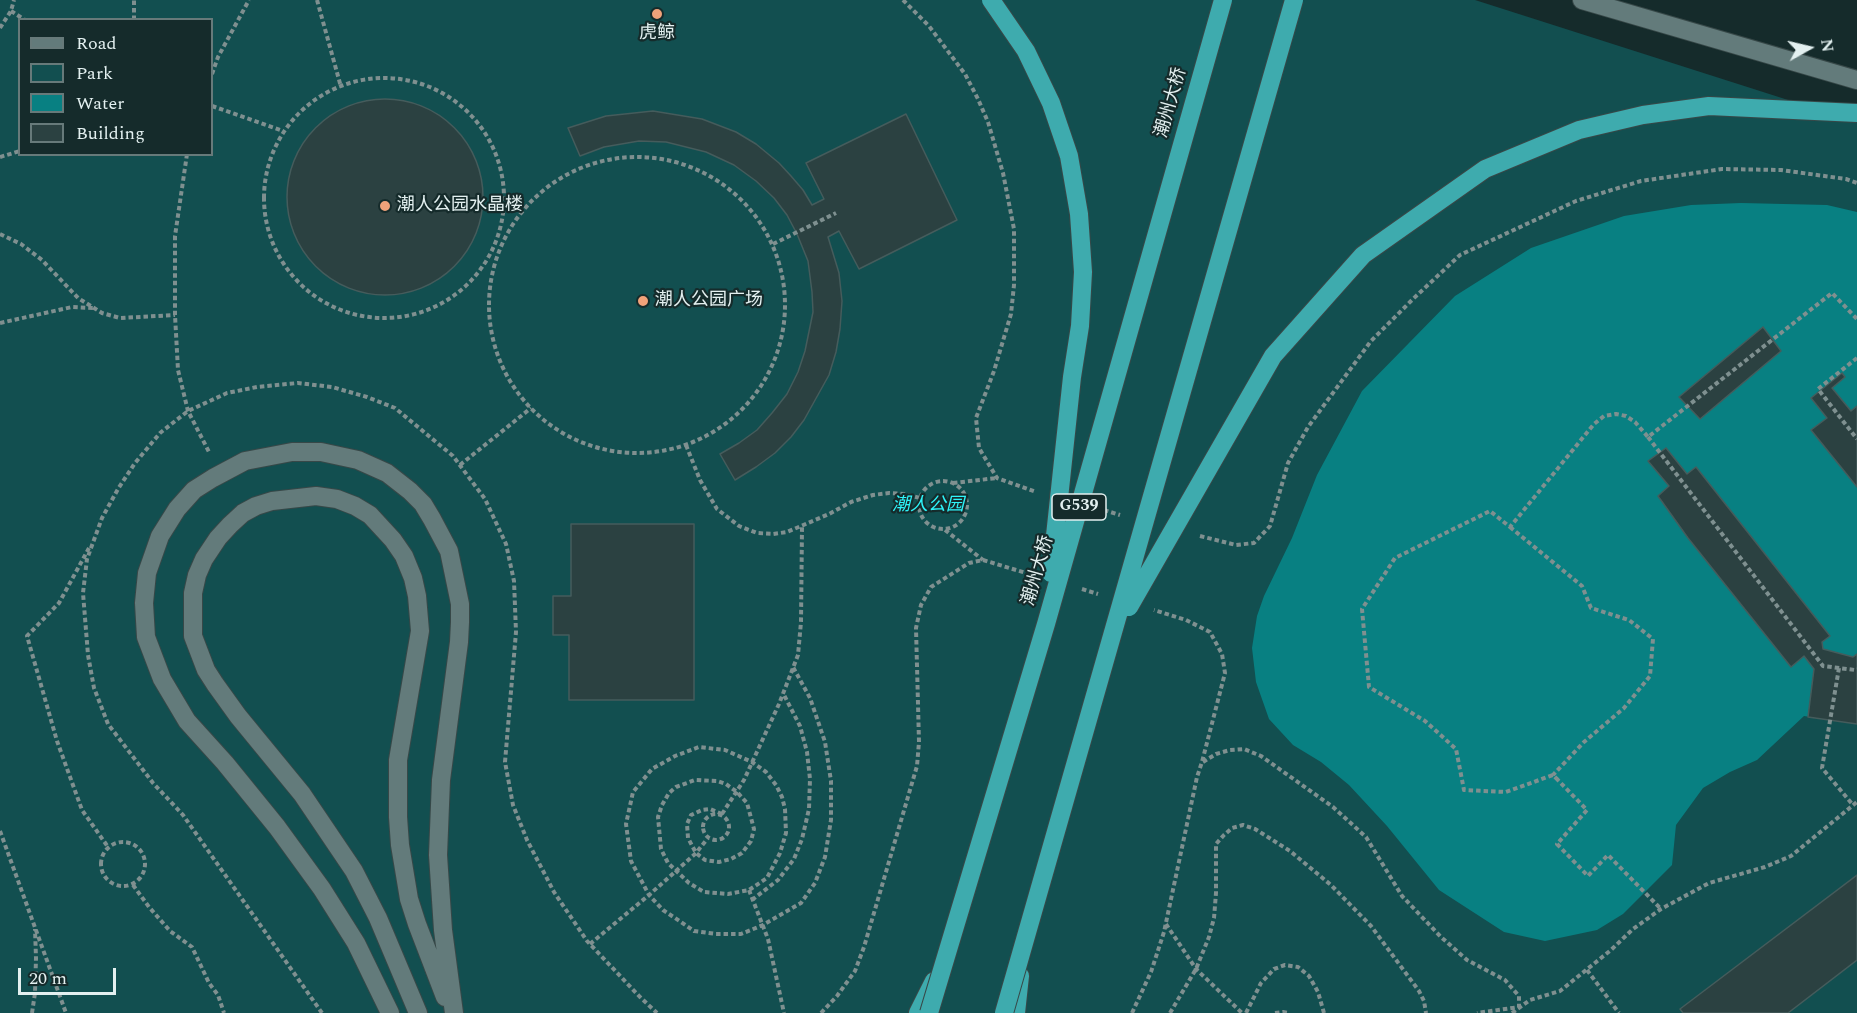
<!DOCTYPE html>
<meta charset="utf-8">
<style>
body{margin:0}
#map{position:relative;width:1857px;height:1013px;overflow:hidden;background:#152b2b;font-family:Spectral,serif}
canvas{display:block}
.legend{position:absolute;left:18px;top:18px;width:195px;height:138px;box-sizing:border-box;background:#152b2b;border:2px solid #677a7a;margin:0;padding:8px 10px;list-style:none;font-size:18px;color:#e3f0f0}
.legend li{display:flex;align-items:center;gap:12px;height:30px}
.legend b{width:30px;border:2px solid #677a7a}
.north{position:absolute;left:1779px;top:18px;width:60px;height:60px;-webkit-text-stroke:4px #152b2b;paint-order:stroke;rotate:82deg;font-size:16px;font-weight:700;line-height:24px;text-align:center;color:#e3f0f0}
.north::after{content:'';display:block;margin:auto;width:21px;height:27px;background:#e3f0f0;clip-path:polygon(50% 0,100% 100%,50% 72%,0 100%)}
.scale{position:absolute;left:18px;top:968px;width:98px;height:27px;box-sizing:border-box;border:3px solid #e3f0f0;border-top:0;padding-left:8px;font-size:18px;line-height:21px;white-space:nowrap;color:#e3f0f0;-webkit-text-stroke:4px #152b2b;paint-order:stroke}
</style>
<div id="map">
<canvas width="1857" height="1013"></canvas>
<ul class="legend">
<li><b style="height:8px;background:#637b7b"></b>Road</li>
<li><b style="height:16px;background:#124f50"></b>Park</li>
<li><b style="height:16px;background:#088082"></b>Water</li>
<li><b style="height:16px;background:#2b4141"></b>Building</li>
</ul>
<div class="north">N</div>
<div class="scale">20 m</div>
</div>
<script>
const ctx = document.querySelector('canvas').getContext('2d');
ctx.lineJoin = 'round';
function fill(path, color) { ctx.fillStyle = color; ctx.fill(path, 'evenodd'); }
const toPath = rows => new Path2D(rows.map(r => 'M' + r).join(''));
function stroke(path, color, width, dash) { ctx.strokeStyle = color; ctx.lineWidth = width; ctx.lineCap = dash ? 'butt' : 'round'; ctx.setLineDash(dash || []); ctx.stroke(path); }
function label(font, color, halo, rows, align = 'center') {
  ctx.font = font + ' Spectral,"Noto Sans SC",serif'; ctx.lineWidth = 4.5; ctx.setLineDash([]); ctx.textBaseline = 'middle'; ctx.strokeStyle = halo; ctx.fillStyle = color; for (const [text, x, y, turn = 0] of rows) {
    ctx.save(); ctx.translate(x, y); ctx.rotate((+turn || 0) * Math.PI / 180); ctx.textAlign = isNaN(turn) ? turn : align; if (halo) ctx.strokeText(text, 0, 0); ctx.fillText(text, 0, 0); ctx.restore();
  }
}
const green = toPath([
 [0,0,1475,0,1857,122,1857,1013,0,1013],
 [20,20,212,20,212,154,20,154]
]);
const water = toPath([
 [1741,203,1827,205,1857,212,1857,724,1804,716,1757,760,1730,772,1703,788,1676,825,1672,865,1623,914,1597,930,1545,941,1504,932,1439,890,1387,826,1349,785,1321,762,1293,745,1269,719,1256,682,1252,648,1257,616,1264,596,1292,538,1317,475,1362,391,1455,296,1531,248,1624,216,1691,205]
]);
const building = toPath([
 '287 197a98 98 0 1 1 196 0a98 98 0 1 1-196 0Z',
 [653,111,702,119,736,132,756,144,779,163,791,176,803,190,812,205,824,199,806,163,906,114,957,220,859,269,839,231,828,237,839,273,842,301,840,329,836,352,829,375,804,420,791,437,775,453,756,467,735,480,720,454,739,443,757,430,772,413,787,394,798,372,805,351,813,312,812,292,808,261,797,234,787,215,774,198,756,181,734,165,706,152,666,142,639,141,604,147,580,156,568,128,606,116,653,111],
 [1763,327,1781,351,1700,419,1679,397,1763,327],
 [1842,373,1845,377,1832,388,1851,411,1857,406,1857,487,1811,430,1827,418,1811,398,1842,373],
 [1666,448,1687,474,1696,467,1830,636,1822,642,1823,649,1853,657,1857,654,1857,724,1808,717,1814,669,1804,656,1791,667,1688,538,1658,496,1669,486,1648,461,1666,448],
 [571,524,694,524,694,700,569,700,569,635,553,635,553,596,571,596,571,524],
 [1857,875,1857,960,1788,1013,1683,1013,1680,1009,1857,875]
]);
const path = toPath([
 [317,0,341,87],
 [903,0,929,26,965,74,978,99,988,122,1003,173,1014,229,1014,285,1011,314,994,371,976,418,979,448,997,478,1036,492],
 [11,11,25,20],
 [134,20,134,0],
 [0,28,11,11,14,0],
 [212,74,218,57,249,0],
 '264 198a120 120 0 1 1 240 0a120 120 0 1 1-240 0Z',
 [212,106,283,131],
 [187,154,175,236,175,315,178,370,188,411,209,452],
 '489 305a148 148 0 1 1 296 0a148 148 0 1 1-296 0Z',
 [0,157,20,151],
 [0,234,21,244,42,260,78,298,102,313,120,318,175,315],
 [773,244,836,213],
 [0,323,72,307,93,308],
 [1857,358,1818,389,1857,439],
 [1648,437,1823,666,1855,670,1857,669],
 [686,445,700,480,717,509,739,526,757,533,773,534,787,532,829,514,851,502,873,495,889,493,904,494,920,498],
 [460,465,531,408],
 '919 505a24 24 0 1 1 48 0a24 24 0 1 1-48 0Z',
 [953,483,997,478],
 [1104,510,1120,515],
 [1510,527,1582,586,1591,608,1629,620,1653,639,1650,676,1624,708,1584,742,1553,775,1587,810,1557,844,1588,876,1608,855,1661,909],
 [945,530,983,560],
 [1200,536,1236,545,1254,543,1270,526,1288,463,1308,427,1371,341,1413,299,1460,255,1576,201,1641,181,1722,169,1781,170,1846,179,1857,183],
 [89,548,59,603,27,636,57,741,82,810,108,847],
 [1082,589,1098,594],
 [1839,668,1822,768,1853,805],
 [1203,762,1216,754,1230,750,1244,749,1261,756,1333,807,1366,837,1402,896,1441,937,1467,960,1505,980,1519,996,1519,1007,1477,1013],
 [1558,780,1553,775,1506,792,1464,790,1456,749,1425,721,1369,687,1362,609,1395,558,1490,511,1510,527,1594,424,1604,416,1616,414,1626,416,1635,422,1648,437,1832,293,1857,319],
 '703 827a13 13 0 1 1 26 0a13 13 0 1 1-26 0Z',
 [722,814,710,809,702,810,691,815,687,824,688,838,696,853,705,860,719,862,731,859,742,853,751,841,754,829,747,803,737,792,726,784,717,781,695,780,676,787,669,793,662,805,658,817,661,849,668,863,689,883,704,892,728,894,749,890,767,878,780,853,786,833,785,809,782,797,776,785,766,772,752,762,725,750,699,747,675,756,652,769,633,792,626,824,631,861,649,895,663,910,681,922,694,931,716,934,741,934,763,925,801,903,815,883,825,857,831,820,831,781,825,742,810,698,793,667],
 [722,814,744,780,779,704,798,655,801,622,802,527],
 [0,831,66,1013],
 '101 864a22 22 0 1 1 44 0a22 22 0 1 1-44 0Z',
 [133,885,149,907,170,931,192,947,209,983,218,995,224,1013],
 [749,890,768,939,784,1013],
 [752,900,778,880,794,859,802,839,809,809,810,779,807,752,800,726,783,693],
 [1166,924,1196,969,1242,1013],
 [590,944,649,895,696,853,708,838],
 [1587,970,1619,1013],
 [32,1013,35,993,36,958,35,929],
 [322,1013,183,815,153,783,108,724,94,688,88,655,83,593,87,559,102,518,118,489,135,463,160,433,188,411,227,393,257,387,298,383,332,387,367,397,395,408,453,456,485,499,506,544,514,581,516,632,505,762,513,805,527,840,554,892,587,941,640,997,657,1013],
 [821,1013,837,996,855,971,864,947,917,766,919,742,916,628,921,605,931,587,969,563,983,560,1026,573],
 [1132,1013,1151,972,1164,932,1197,777,1202,762,1225,673,1222,654,1210,632,1186,620,1154,610],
 [1170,1013,1196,969,1209,937,1214,918,1216,893,1216,844,1224,835,1232,828,1243,825,1255,829,1290,851,1331,885,1371,926,1419,991,1424,1001,1426,1013],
 [1246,1013,1261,983,1274,969,1285,965,1298,967,1309,976,1318,992,1324,1013],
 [1275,1013,1283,1012,1288,1013],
 [1512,1013,1530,1000,1560,991,1611,950,1633,929,1661,909,1709,883,1765,867,1791,856,1857,802]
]);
const secondary = toPath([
 [1582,0,1857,80],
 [390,1013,356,943,322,889,277,827,225,763,187,721,162,679,146,637,144,603,147,573,160,536,177,509,194,490,213,478,245,461,292,452,321,452,358,460,387,473,410,491,423,504,432,519,449,551,460,604,460,622,459,642,441,780,438,855,443,930,454,1013],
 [418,1013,378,918,354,871,302,794,238,716,215,684,206,670,193,636,193,593,197,575,204,559,218,538,230,525,243,513,256,506,272,501,316,496,337,499,355,506,370,515,393,540,404,556,413,578,417,596,420,631,398,760,398,817,400,845,409,899,417,924,445,997]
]);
const highway = toPath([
 [918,1013,934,981],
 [1016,1013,1020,976]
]);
const highwayBridge = toPath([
 [991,0,1026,51,1051,103,1069,156,1079,214,1083,272,1080,326,1072,377,1051,573],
 [1129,607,1273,356,1363,255,1485,169,1579,130,1643,115,1709,106,1857,113],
 [929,1013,1046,624,1223,0],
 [1004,1013,1294,0]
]);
const markers = [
 [657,14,6,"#f0a27a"],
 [385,206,6,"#f0a27a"],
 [643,301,6,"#f0a27a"]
];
const shields = [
 [1079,507,54]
];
const shieldNames = [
 ["G539",1079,507]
];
const poiNames = [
 ["虎鲸",657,34,"center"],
 ["潮人公园水晶楼",397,206],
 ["潮人公园广场",655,301]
];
const streetNames = [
 ["潮州大桥",1172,103,-74],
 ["潮州大桥",1039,571,-74]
];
const parkNames = [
 ["潮人公园",928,506]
];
fill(green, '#124f50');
fill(water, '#088082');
fill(building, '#2b4141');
stroke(building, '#455c5c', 1.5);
stroke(secondary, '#374848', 20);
stroke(highway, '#374848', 20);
stroke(path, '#7f9090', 4, [4.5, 3]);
stroke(secondary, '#637b7b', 18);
stroke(highway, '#3eabae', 18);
stroke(highwayBridge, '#374848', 20, []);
stroke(highwayBridge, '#3eabae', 18);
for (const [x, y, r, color] of markers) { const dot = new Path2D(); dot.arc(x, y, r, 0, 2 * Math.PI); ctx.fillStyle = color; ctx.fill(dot); stroke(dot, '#152b2b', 2); }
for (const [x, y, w] of shields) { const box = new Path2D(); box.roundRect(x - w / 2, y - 13, w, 26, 4.5); ctx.fillStyle = '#152b2b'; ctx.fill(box); stroke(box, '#e3f0f0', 1.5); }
label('bold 16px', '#e3f0f0', null, shieldNames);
label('18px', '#e3f0f0', '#152b2b', poiNames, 'left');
label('18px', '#e3f0f0', '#152b2b', streetNames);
label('italic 18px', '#2ef4f9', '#152b2b', parkNames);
</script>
